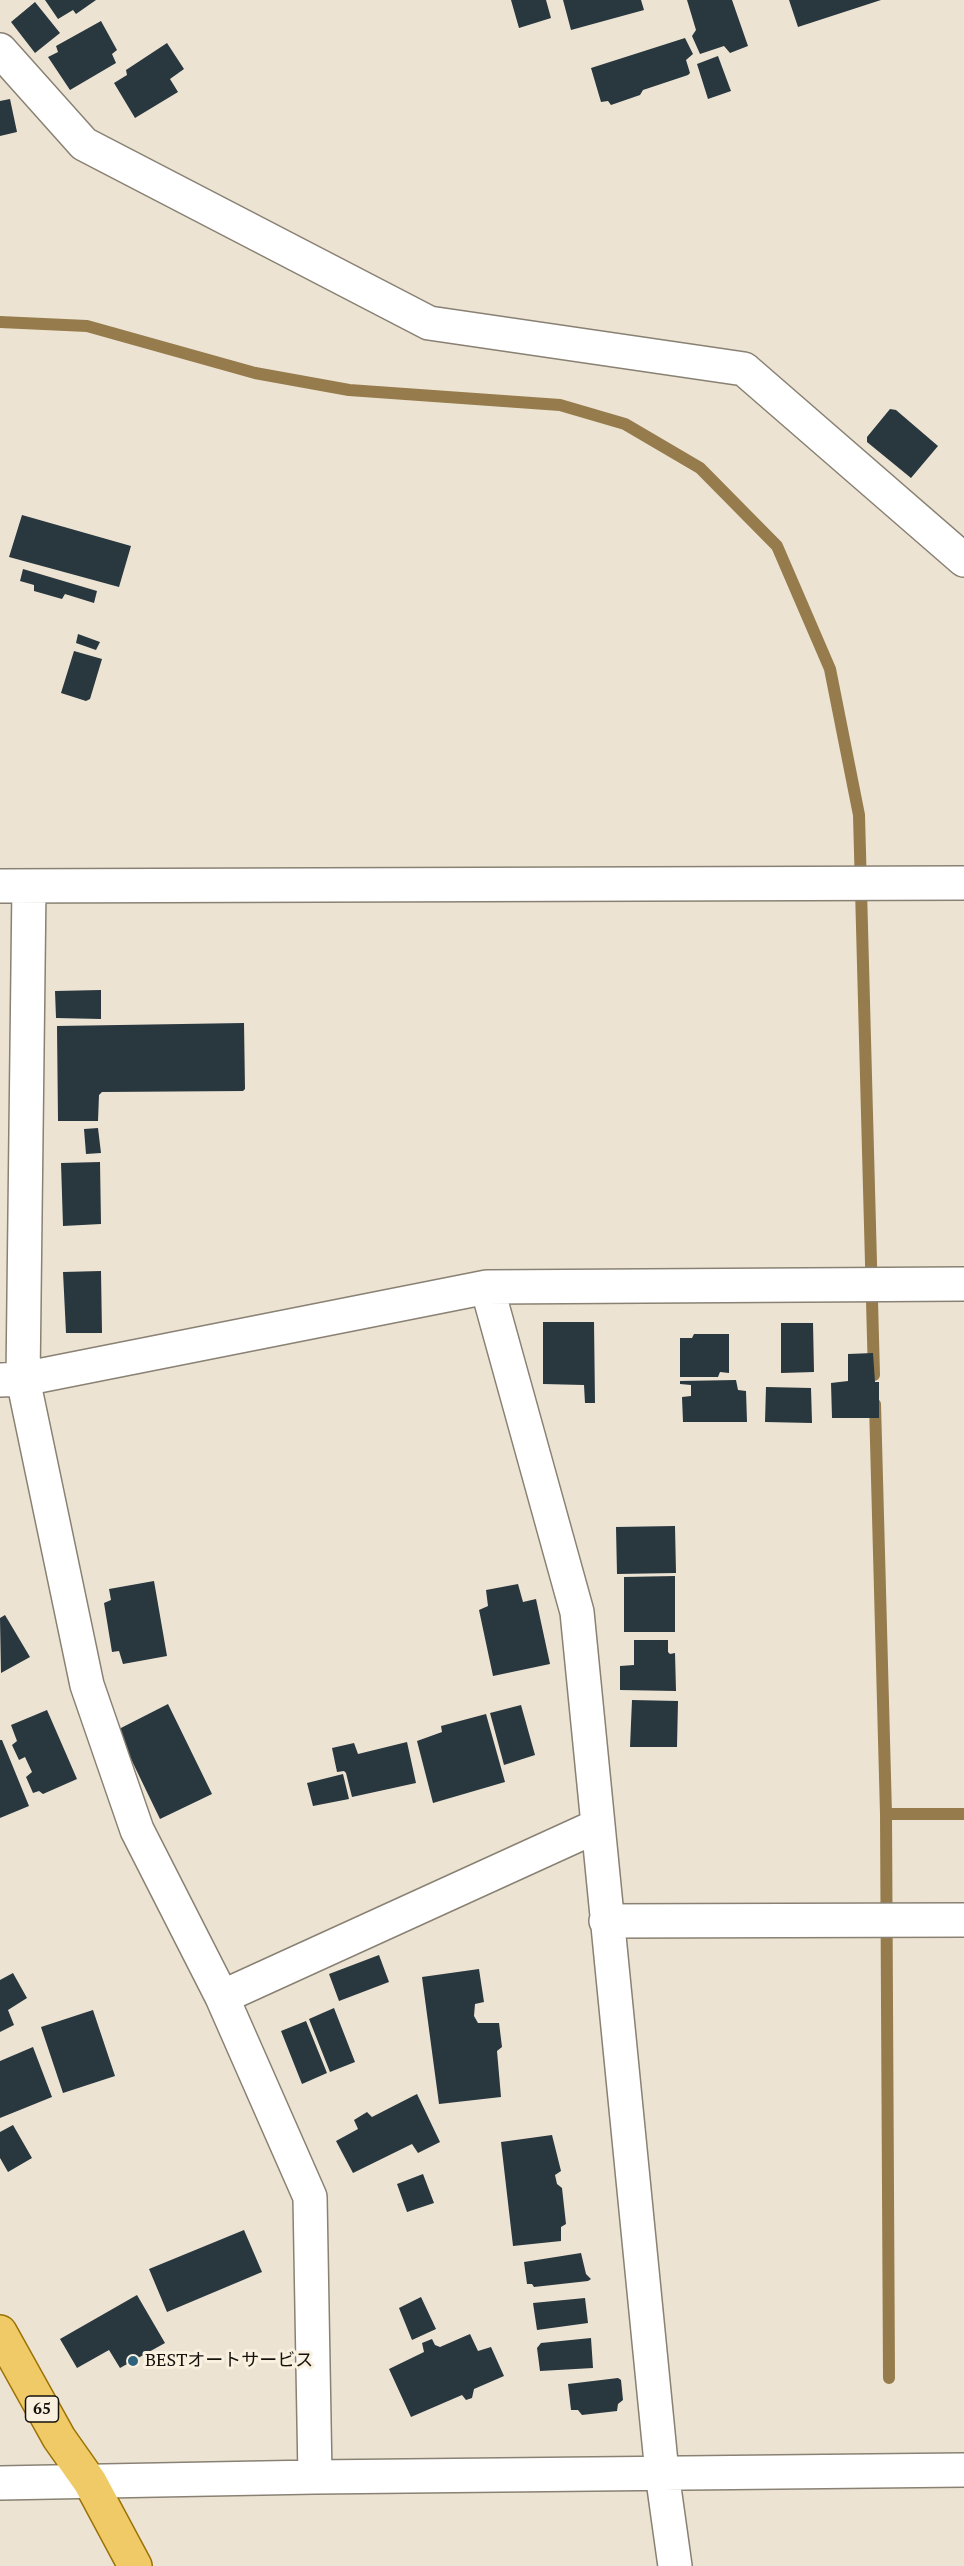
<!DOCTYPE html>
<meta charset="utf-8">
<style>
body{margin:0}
canvas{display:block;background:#ece3d3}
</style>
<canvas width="964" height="2566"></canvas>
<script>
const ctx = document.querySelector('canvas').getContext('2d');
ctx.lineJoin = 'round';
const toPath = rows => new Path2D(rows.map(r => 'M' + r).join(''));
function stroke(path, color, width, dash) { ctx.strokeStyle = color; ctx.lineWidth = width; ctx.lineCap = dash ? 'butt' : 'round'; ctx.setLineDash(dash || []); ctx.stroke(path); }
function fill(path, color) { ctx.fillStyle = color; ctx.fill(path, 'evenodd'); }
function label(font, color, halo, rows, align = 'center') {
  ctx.font = font + ' "PT Serif","Noto Sans JP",serif'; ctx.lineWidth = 6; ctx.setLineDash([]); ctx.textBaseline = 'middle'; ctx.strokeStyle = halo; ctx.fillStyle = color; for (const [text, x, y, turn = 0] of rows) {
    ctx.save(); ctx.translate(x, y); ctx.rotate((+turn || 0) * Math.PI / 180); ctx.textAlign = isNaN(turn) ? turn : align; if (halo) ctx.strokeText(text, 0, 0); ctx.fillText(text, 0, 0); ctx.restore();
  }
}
const stream = toPath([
 [0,322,87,326,255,373,349,390,560,405,625,424,700,468,777,546,830,669,859,815,874,1375],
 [875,1404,886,1814,889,2378],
 [886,1814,964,1814]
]);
const building = toPath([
 [45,0,96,0,76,14,73,10,58,19],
 [511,0,546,0,551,18,519,28],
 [563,0,641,0,644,10,571,30],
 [687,0,732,0,748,46,730,53,724,46,700,54,692,36,696,30],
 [789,0,881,0,798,27],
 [35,2,60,33,35,53,11,22],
 [101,21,117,50,112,54,116,63,70,90,48,57,58,52,56,46],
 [685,38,693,54,686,60,690,73,688,75,643,90,640,95,611,105,608,101,601,102,591,68],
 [167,43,184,69,170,79,178,92,135,118,114,83,127,75,126,70],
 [718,56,731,91,708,99,697,64],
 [10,99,17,132,0,136,0,101],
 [890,409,896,410,938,446,911,478,867,442,867,437],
 [22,515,131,546,119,587,9,557],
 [23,569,97,591,94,603,65,594,62,599,34,591,34,585,20,581],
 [78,634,100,642,96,650,76,643],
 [74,651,102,659,90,699,86,701,61,693],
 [101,990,101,1019,56,1018,55,991],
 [244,1023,245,1089,243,1091,102,1092,99,1095,98,1121,58,1121,57,1026],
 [98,1128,101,1153,86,1154,84,1129],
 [100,1162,101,1224,63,1226,61,1163],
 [101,1271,102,1333,66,1333,63,1272],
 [543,1322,594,1322,595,1403,585,1403,584,1385,543,1384],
 [781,1323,813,1323,814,1372,781,1373],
 [694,1334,729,1334,729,1373,720,1372,718,1377,680,1377,680,1338,692,1338],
 [873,1353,875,1382,879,1382,879,1418,832,1418,831,1383,848,1381,848,1354],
 [736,1380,738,1390,746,1391,747,1422,683,1422,682,1397,691,1396,691,1385,680,1384,680,1381],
 [766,1387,811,1388,812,1423,765,1422],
 [675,1526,676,1573,617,1574,616,1527],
 [675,1576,675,1632,624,1632,624,1577],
 [154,1581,167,1656,123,1664,119,1651,112,1652,104,1603,111,1600,109,1589],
 [518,1584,523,1602,536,1599,550,1664,493,1676,479,1610,488,1606,486,1590],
 [5,1615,30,1657,1,1673,0,1618],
 [634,1640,668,1640,668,1652,670,1654,675,1653,676,1691,620,1690,620,1666,634,1665],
 [632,1700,678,1701,677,1747,630,1747],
 [168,1704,212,1794,160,1819,117,1730],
 [521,1705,535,1755,504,1765,490,1713],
 [47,1710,77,1779,43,1794,39,1791,33,1793,26,1777,32,1772,25,1757,19,1760,12,1745,17,1741,11,1725],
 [486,1714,505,1782,433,1803,417,1741,442,1732,441,1726],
 [0,1740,2,1740,29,1806,0,1818],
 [407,1742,416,1783,352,1797,346,1773,344,1771,337,1772,332,1748,354,1743,358,1754],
 [343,1774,349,1799,313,1806,307,1783],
 [379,1955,389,1982,339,2001,329,1974],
 [479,1969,484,2002,475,2004,474,2016,478,2023,499,2023,502,2047,497,2051,501,2097,439,2104,422,1977],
 [13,1973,27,1998,8,2010,14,2025,0,2032,0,1980],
 [334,2008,355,2062,330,2072,309,2019],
 [93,2010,115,2076,63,2093,41,2027],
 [306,2021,327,2073,302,2084,281,2031],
 [33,2047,52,2097,0,2118,0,2061],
 [417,2094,440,2142,418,2153,412,2144,353,2173,336,2141,358,2129,354,2120,367,2112,372,2117],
 [13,2125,32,2158,8,2172,0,2158,0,2132],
 [552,2135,561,2171,555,2175,557,2184,562,2188,566,2224,561,2227,561,2241,513,2246,501,2142],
 [423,2174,434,2203,407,2212,397,2184],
 [244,2230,262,2272,167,2312,149,2269],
 [581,2253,586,2274,591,2279,588,2281,534,2287,532,2284,527,2284,524,2262],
 [137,2295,165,2343,120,2368,109,2350,77,2368,60,2339],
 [421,2297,436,2329,412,2340,399,2308],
 [585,2298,588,2323,537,2330,533,2303],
 [470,2334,478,2351,491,2347,504,2376,474,2389,472,2398,466,2400,462,2395,411,2417,389,2369,424,2352,422,2343,432,2339,435,2345,440,2347],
 [591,2338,593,2368,540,2371,537,2348,541,2343],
 [618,2378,621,2380,623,2400,618,2404,617,2411,582,2415,578,2410,571,2410,568,2384]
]);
const minor = toPath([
 [0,50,84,144,429,323,744,369,964,560],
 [0,886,964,883],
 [29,886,23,1379,87,1685,137,1830,222,1997,310,2197,315,2477],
 [487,1287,577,1612,662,2473,675,2566],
 [0,1380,23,1379,487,1287,964,1284],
 [606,1921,964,1920],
 [222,1997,597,1826],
 [0,2483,315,2477,964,2470]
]);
const major = toPath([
 [0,2332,59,2438,90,2482,135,2566]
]);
const markers = [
 [133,2361,6,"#2e637e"]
];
const shields = [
 [42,2409,33]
];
const shieldNames = [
 ["65",42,2409]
];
const poiNames = [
 ["BESTオートサービス",145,2361]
];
stroke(stream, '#967c4d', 12);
fill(building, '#29373f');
stroke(minor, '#898173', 36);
stroke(major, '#9c7205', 36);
stroke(minor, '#fff', 33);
stroke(major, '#efca66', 33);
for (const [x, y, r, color] of markers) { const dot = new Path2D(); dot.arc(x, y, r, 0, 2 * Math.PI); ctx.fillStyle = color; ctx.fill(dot); stroke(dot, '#f9f0e0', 2); }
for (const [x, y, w] of shields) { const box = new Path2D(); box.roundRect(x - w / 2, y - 13, w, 26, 4.5); ctx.fillStyle = '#f9f0e0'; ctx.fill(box); stroke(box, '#15120d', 1.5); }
label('bold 16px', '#15120d', null, shieldNames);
label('18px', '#15120d', '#f9f0e0', poiNames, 'left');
</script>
